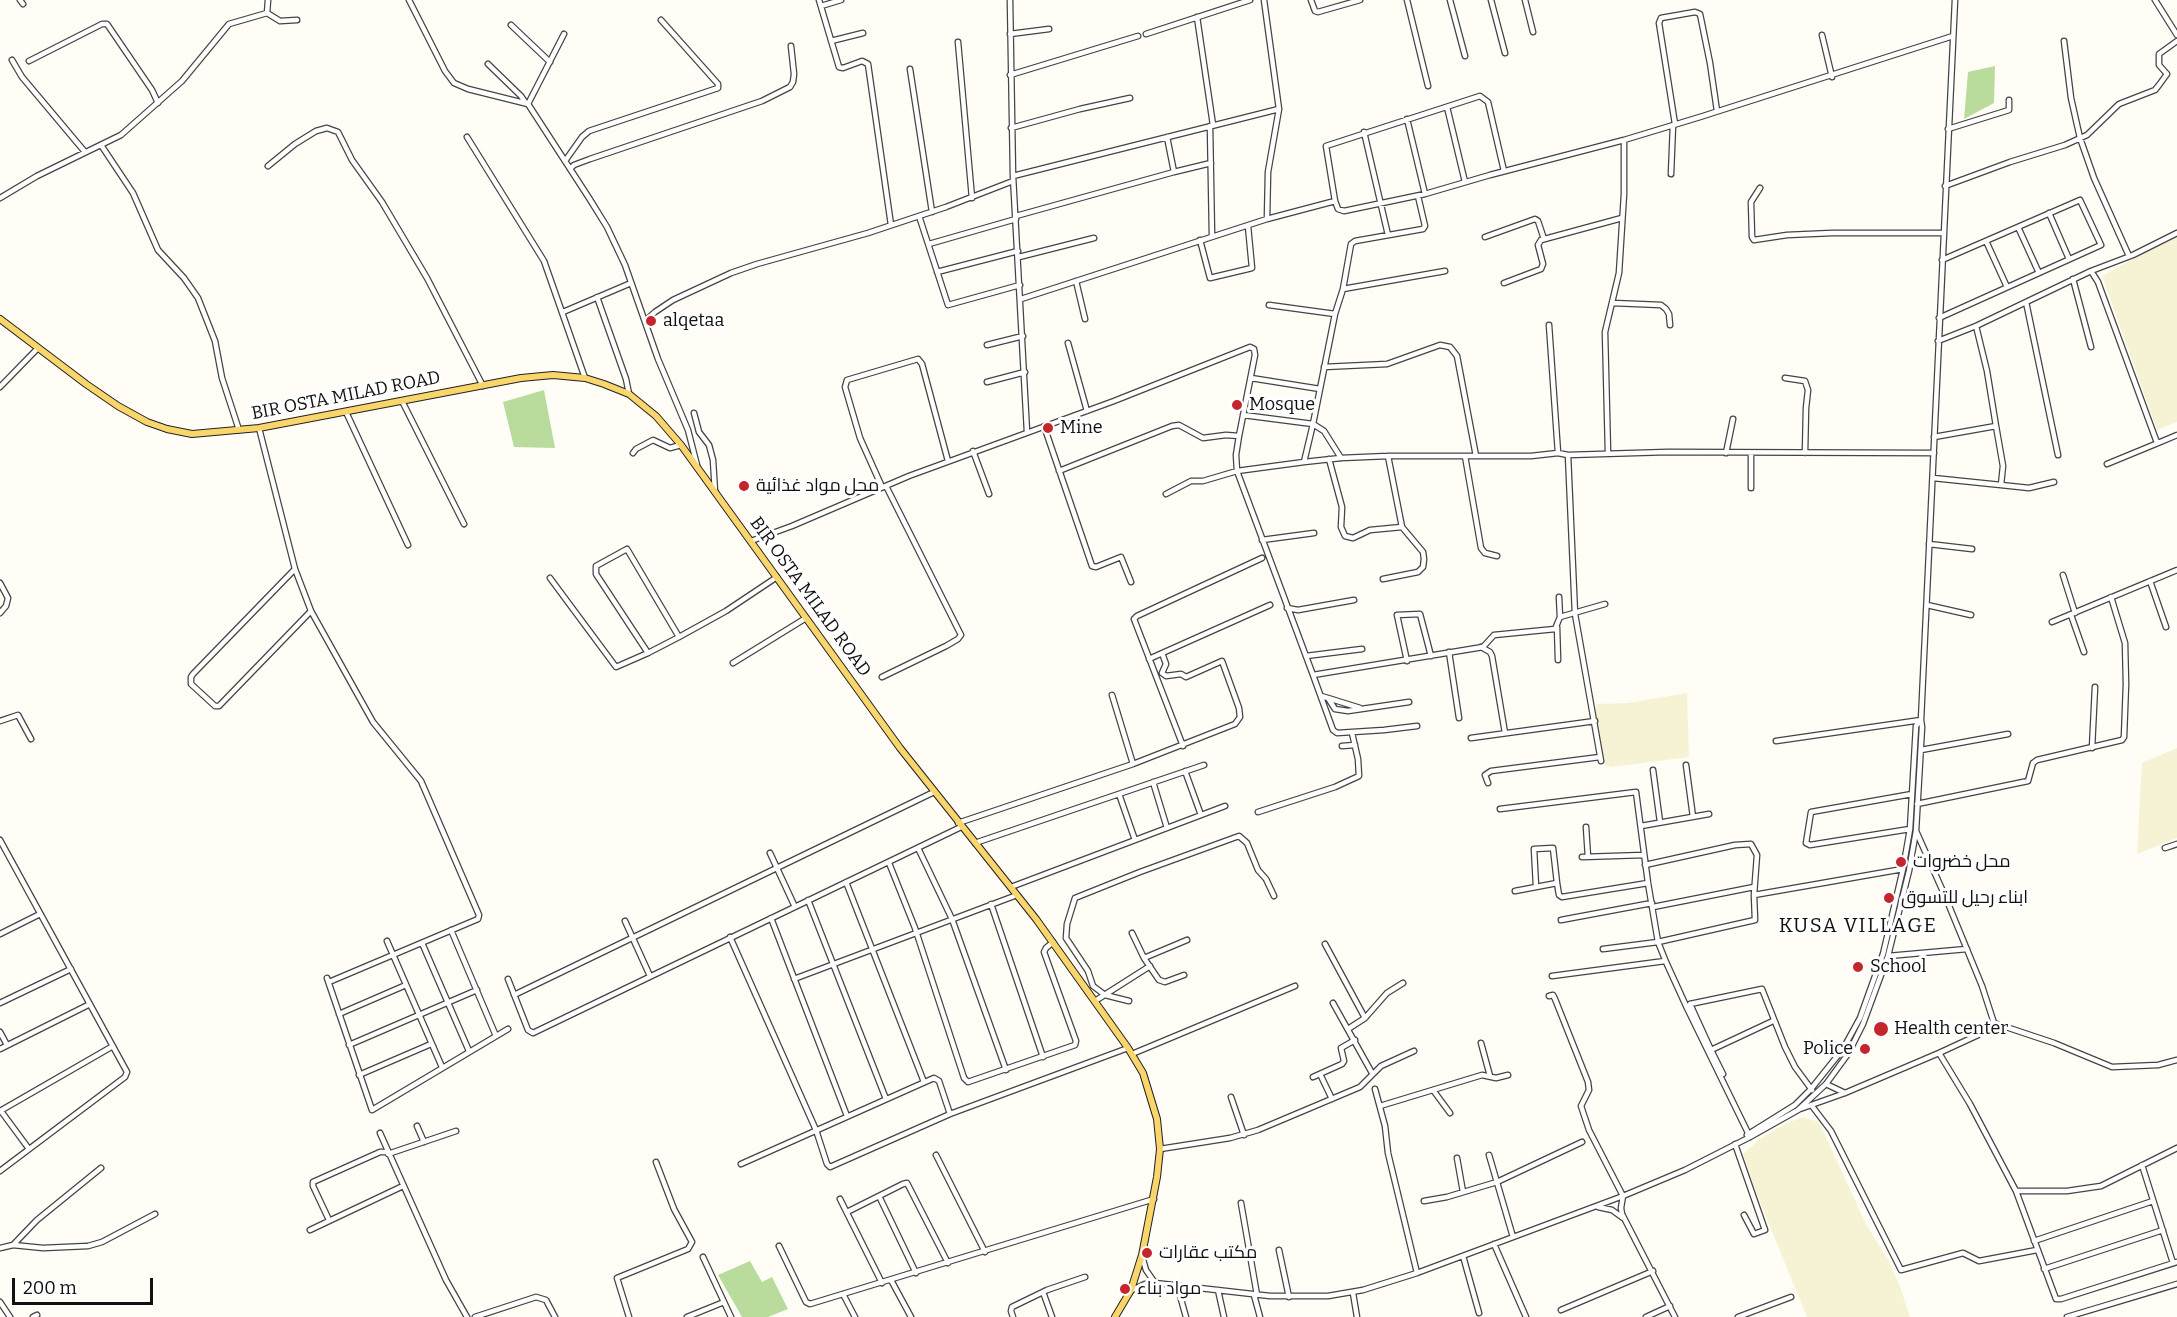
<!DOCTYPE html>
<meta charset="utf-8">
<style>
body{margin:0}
#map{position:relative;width:2177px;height:1317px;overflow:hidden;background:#fffdf5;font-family:Bitter,serif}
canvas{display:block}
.scale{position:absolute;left:12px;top:1278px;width:141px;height:27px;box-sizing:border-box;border:3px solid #111;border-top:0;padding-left:8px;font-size:18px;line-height:21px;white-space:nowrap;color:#111;-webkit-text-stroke:4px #fff;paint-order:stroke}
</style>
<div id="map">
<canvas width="2177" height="1317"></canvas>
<div class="scale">200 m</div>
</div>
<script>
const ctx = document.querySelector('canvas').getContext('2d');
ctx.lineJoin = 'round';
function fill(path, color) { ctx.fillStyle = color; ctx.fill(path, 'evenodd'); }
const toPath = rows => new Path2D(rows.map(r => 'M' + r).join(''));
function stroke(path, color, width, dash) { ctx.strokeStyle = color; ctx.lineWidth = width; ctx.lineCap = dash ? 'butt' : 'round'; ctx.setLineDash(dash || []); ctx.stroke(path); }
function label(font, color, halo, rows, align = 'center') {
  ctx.font = font + ' Bitter,Cairo,serif'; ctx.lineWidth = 6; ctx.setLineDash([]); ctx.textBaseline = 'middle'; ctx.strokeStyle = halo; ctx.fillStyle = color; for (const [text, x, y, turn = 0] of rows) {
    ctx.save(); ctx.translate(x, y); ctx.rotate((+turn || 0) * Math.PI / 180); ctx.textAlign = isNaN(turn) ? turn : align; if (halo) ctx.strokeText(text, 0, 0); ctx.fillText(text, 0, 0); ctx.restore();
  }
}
const farmland = toPath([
 [2177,235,2177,422,2157,430,2102,276],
 [1687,693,1689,757,1612,767,1605,765,1596,715,1596,704,1628,703],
 [2177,748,2177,838,2137,854,2142,763],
 [1802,1117,1819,1122,1866,1224,1887,1258,1900,1286,1910,1317,1807,1317,1754,1187,1743,1154,1760,1139,1781,1126]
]);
const forest = toPath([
 [1995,66,1994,103,1964,119,1968,72],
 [544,390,555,448,514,447,503,402],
 [750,1261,762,1282,772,1277,788,1309,768,1317,742,1317,718,1275]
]);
const minor = toPath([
 [20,0,23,4],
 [409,0,445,71,454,83,468,89,528,104,589,198,607,227,625,265,658,359,688,430,697,465],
 [819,0,839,67,843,68,862,61,868,64,891,225],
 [1010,0,1013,176,1027,432],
 [1311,0,1315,11,1318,12,1360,0],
 [1407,0,1428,86],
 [1450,0,1465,56],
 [1491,0,1505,53],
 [1525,0,1533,32],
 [2155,0,2177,35],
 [821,6,841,0],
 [267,13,268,0],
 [1197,17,1213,125],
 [511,25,550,62],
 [1010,34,1049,29],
 [1146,34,1250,0],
 [1822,35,1832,77],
 [831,41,863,33],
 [2064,41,2071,98,2080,138,2094,178,2129,256],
 [958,42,972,198],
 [12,60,22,77,85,152],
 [29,61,102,24,107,24,152,90,158,103],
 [488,64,521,96,525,102],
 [910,69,932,212],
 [1010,75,1138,36],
 [528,104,564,34],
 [1447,107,1465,182],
 [1407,119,1425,194],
 [1675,124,1659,23,1661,18,1695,12,1700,14,1710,63,1717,111],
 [1210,126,1212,236],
 [1011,128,1080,109,1130,98],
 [1948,129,2009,110,2009,100],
 [1364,132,1388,235],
 [467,137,544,261,585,378],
 [101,145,133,193,158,250,184,278,198,298,215,341,222,378,239,430],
 [565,161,582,137,589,131,718,88,718,84,661,20],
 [268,166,295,144,316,131,327,128,338,132,352,160,382,202,427,278,483,386],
 [570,169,574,165,590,159,762,101,790,87,793,82,794,74,791,46],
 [1174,172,1211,163],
 [1671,174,1673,125],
 [1013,176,1279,109],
 [1945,186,2010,162,2065,145,2087,135,2119,104,2155,90,2159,85,2167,74,2159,65,2159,54,2177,41],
 [1760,188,1751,202,1752,237,1754,240,1787,235,1832,233,1943,233],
 [0,198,37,176,121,135,182,81,229,24,267,13,280,21,297,20],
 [1335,201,1326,146,1480,96,1488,102,1504,171],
 [2049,213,2069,259],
 [919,216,948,305,1020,285],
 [1016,216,1174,172,1167,137],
 [1267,219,1335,201,1338,209,1344,211,1425,194,1490,175,1624,140,1700,117,1953,36],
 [2018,227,2039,273],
 [1485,237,1535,219,1538,221,1544,239],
 [1200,240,1210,278,1252,268,1248,226],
 [1986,241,2007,287],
 [929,244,1016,219],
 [1019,257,1094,238],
 [2091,271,2133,255,2177,233],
 [937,272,1018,251],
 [2073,279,2091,347],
 [1076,281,1085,319],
 [1504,283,1541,269,1543,264,1538,245,1541,240,1622,218],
 [1343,289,1445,271],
 [597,297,626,379,629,394],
 [1021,299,1267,219,1268,172,1279,109,1264,0],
 [2026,302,2058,455],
 [1613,303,1661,305,1666,309,1669,314,1670,325],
 [1269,305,1335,314],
 [563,312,631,283],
 [1939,318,2101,245,2080,200,1942,260],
 [645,321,655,312,673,300,731,273,757,264,868,233,946,207,1013,181],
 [1549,325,1558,453],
 [1938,341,1976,326,2091,271,2098,282,2156,440,2158,443,2177,435],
 [1068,343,1087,411],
 [987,345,1023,336],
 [1324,367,1387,364,1440,345,1450,347,1457,356,1476,456],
 [1251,378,1320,389],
 [1785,378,1805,381,1808,390,1806,408,1805,453],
 [987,382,1025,372],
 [0,387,38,348],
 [402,401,464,524],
 [346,412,408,545],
 [694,413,699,432,709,445,713,460,715,492],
 [1243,415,1313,424,1324,431,1341,458],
 [1044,426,1092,566,1096,567,1121,557,1131,582],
 [259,428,295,569,311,611,373,722,421,781,479,915,478,919,329,982],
 [1934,437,1996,426,1987,371,1976,326],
 [973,451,989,494],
 [633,453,636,449,653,440,670,448,681,445],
 [1608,453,1605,332,1619,273,1624,194,1624,140],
 [1726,453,1733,419],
 [1751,453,1751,488],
 [1568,455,1575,614,1601,761],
 [1465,456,1481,548,1485,553,1497,556],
 [1329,459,1342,507,1341,527,1345,536,1353,538,1370,530,1402,527],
 [1304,462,1341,458,1388,456,1531,456,1558,453,1568,455,1668,452,1934,453],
 [2107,464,2158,443],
 [1059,471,1172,426,1179,425,1203,438,1226,435,1239,436],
 [1933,478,2001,485,2003,466,1996,426],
 [2001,485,2029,488,2054,482],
 [882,487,860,438,845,387,847,380,918,359,922,364,948,461],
 [1166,494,1191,481,1203,481,1237,471,1304,462,1313,424,1335,314,1343,289,1351,244,1355,241,1423,229,1425,226,1418,196],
 [1262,540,1314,533],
 [751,541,792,526,909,476,1114,401,1250,347,1254,349,1255,355,1239,436,1236,455,1237,471,1313,675,1483,647,1494,635,1555,629,1560,617,1605,604],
 [1929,544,1972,549],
 [295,569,193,674,191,677,191,684,215,706,219,706,311,611],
 [2063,575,2075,613],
 [550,578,616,667,648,653],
 [1383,579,1418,572,1423,567,1424,559,1423,552,1402,527,1388,456],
 [2150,581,2166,627],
 [0,583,8,598,6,606,0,613],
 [1559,597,1560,617],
 [1927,605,1971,615],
 [1287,608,1298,610,1354,600],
 [2071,615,2084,652],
 [2052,622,2177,570],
 [1557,627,1558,660],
 [679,637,627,549,596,566,596,574,648,653,679,637,726,611,777,577],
 [1481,647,1490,652,1492,656,1505,733],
 [1449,652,1459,718],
 [1306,656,1362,649],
 [1149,659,1270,605],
 [1407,661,1397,615,1420,614,1431,656],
 [733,663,806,618],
 [1313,675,1333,730,1337,733,1384,730,1417,726],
 [882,677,946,646,958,639,961,635,886,486],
 [1112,695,1133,764],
 [1321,696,1328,698,1335,709,1348,711,1409,702],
 [1328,698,1360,708],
 [0,721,18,715,31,739],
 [1471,738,1595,721],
 [1776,741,1921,720],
 [1183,746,1134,619,1137,616,1262,558],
 [1342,746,1355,745],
 [2092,748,2095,687],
 [1921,750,2008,734],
 [1686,765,1693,817],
 [1653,770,1660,822],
 [1185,771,1201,815],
 [1153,782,1167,828],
 [1488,783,1485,775,1491,771,1600,757],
 [1119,794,1135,840],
 [1917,804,2028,781,2033,763,2037,760,2122,740,2124,737,2126,684,2125,643,2111,597],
 [1500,809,1636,792,1648,883,1658,942,1666,962,1687,1008,1750,1137],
 [1258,812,1335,787,1359,776,1358,759,1352,733],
 [958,823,1133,764,1235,724,1240,717,1239,708,1222,661,1186,677,1181,674,1166,676,1162,673,1166,664,1162,653],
 [1641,826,1709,814],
 [1586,827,1588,857],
 [1910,829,1810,845,1806,843,1811,812,1912,794],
 [1916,831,1945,896,1982,986,1994,1023],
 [0,840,127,1072,125,1077,0,1171],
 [975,843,1204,765],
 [918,848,952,919,1006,1070],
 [2165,848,2177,844],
 [770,853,795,907],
 [1582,857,1644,855],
 [889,863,915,928,964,1078,968,1082,1075,1045,1076,1041,1044,952,1046,948,1053,942],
 [846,882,924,1082],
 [1536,886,1534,849,1553,848,1557,883],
 [1011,887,1225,806],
 [1515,891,1557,883,1559,895,1562,897,1648,883],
 [1754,895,1903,869],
 [808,900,886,1099],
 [991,904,1043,1057],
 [1653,907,1754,887],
 [771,918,847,1116],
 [1561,920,1652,903],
 [625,921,650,976],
 [451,930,496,1036],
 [1132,933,1144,958,1159,980,1165,982,1184,975],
 [0,934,40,914],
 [730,937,816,1130,827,1164,830,1167,950,1114,1128,1048],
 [387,941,442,1067],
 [422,943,469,1051],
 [1325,944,1365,1018],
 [1603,949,1658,942,1755,920,1754,895,1757,855,1751,844,1735,845,1645,865],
 [1888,956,1967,949],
 [1144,958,1187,940],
 [1552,976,1665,961],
 [327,978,372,1110,508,1029],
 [508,979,528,1030,533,1033,961,827],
 [794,979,1017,895],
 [514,995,934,792],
 [1549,996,1553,995,1555,999,1588,1082,1589,1090,1581,1106,1589,1130,1623,1196,1621,1208,1622,1214,1675,1317],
 [1095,1001,1150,966],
 [1129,1001,1105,995,1093,986,1088,971,1066,938,1067,924,1075,898,1140,872,1239,836,1247,843,1258,870,1266,879,1274,896],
 [0,1003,71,969],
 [1333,1003,1372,1073],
 [339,1014,406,985],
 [1773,1021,1711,1050,1690,1004,1762,989,1785,1047,1795,1067,1812,1090],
 [1994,1023,2054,1043,2112,1067,2158,1065,2177,1060],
 [1348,1029,1365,1018,1387,993,1403,983],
 [0,1032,7,1045],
 [1481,1043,1490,1076],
 [349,1045,477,990],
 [0,1049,90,1004],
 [1711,1050,1723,1074],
 [1939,1053,1970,1104,2016,1191,2056,1299,2061,1299,2177,1262],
 [1132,1054,1295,986],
 [1320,1074,1332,1099],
 [359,1075,431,1044],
 [1313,1077,1342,1064,1344,1061,1341,1048,1355,1040],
 [1826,1084,1845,1093],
 [1375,1089,1385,1126,1388,1153,1417,1273],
 [1433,1090,1450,1113],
 [1231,1097,1244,1135],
 [1380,1106,1482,1075,1496,1078,1508,1075],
 [1812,1106,1831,1131,1901,1270,1963,1253,1979,1261,2037,1250],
 [1800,1109,1845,1093,1939,1053,1978,1035,1994,1023],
 [0,1111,113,1046],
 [1,1111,29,1149],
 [417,1126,424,1142],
 [380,1133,446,1280,467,1317],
 [1747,1135,1795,1105,1811,1089,1843,1049,1860,1018,1883,954,1903,869,1910,829,1916,726,1920,720],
 [1735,1144,1765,1230,1754,1234,1744,1215],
 [1160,1149,1230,1138,1258,1130,1360,1087,1381,1066,1414,1051],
 [388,1154,456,1131],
 [936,1155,985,1252],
 [1489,1155,1513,1237],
 [1457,1158,1463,1192],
 [741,1164,934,1078,939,1081,950,1114],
 [2142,1165,2173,1263],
 [2016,1191,2067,1191,2101,1186,2177,1148],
 [879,1196,916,1273],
 [840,1199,882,1283],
 [1424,1201,1447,1197,1497,1182,1582,1142],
 [1241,1203,1257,1295],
 [1598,1207,1612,1210,1623,1218],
 [847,1212,903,1184,907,1183,948,1263],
 [329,1220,313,1186,313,1182,380,1152,388,1152],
 [310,1230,403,1186],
 [2034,1241,2153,1201],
 [1494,1244,1526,1317],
 [13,1245,43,1248,88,1246,102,1242,155,1214],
 [779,1246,806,1302,810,1304,1154,1199],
 [0,1248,13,1245,37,1220,101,1168],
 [1279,1250,1289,1297],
 [1142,1256,1146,1270,1155,1283],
 [1463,1256,1479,1313],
 [703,1257,731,1317],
 [2044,1269,2163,1230],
 [891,1280,911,1317],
 [1177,1285,1186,1317],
 [1132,1290,1145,1284,1155,1283,1270,1296,1328,1296,1363,1290,1417,1273,1623,1196,1685,1170,1750,1137,1798,1110,1826,1084,1848,1054,1863,1024,1888,956,1909,871,1916,831,1922,727,1921,720,1955,0],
 [1218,1290,1224,1317],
 [1043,1292,1052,1317],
 [1353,1293,1357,1317],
 [843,1294,855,1317],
 [1254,1295,1260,1317],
 [0,1302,10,1317],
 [1561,1310,1653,1271],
 [33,1317,37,1315],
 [475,1317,536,1297,546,1300,555,1317],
 [629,1317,617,1278,688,1249,692,1242,674,1209,656,1162],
 [687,1317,724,1302],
 [1013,1317,1011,1311,1012,1307,1047,1290,1085,1277],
 [1646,1317,1670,1306],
 [1738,1317,1791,1297],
 [2067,1317,2177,1284]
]);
const major = toPath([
 [0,319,86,384,118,406,147,422,167,429,192,434,259,428,521,378,553,375,585,378,604,384,629,394,656,416,681,445,900,748,1036,919,1128,1048,1143,1073,1157,1119,1160,1149,1157,1177,1142,1255,1131,1290,1115,1317]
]);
const markers = [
 [651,321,6,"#c4262e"],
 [1237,405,6,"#c4262e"],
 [1048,428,6,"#c4262e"],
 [744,486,6,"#c4262e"],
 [1901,862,6,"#c4262e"],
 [1889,898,6,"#c4262e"],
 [1858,967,6,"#c4262e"],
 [1881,1029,8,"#c4262e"],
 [1865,1049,6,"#c4262e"],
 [1147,1253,6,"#c4262e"],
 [1125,1289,6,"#c4262e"]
];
const poiNames = [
 ["alqetaa",663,321],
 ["Mosque",1249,405],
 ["Mine",1060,428],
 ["محل مواد غذائية",756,486],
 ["محل خضروات",1913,862],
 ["ابناء رحيل للتسوق",1901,898],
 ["School",1870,967],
 ["Health center",1894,1029],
 ["Police",1853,1049,"right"],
 ["مكتب عقارات",1159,1253],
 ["مواد بناء",1137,1289]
];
const streetNames = [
 ["BIR OSTA MILAD ROAD",346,396,-11],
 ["BIR OSTA MILAD ROAD",810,597,54]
];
const neighbourhoodNames = [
 ["KUSA VILLAGE",1858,926]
];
fill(farmland, '#f6f3d4');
fill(forest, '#b9dc9c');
stroke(minor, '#444', 7);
stroke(major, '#222', 8);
stroke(minor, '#fff', 4.5);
stroke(major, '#f9d66b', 6);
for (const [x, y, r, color] of markers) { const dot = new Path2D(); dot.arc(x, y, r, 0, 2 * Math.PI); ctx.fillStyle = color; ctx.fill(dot); stroke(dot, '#fff', 2); }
label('18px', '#111', '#fff', poiNames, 'left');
label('18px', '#111', '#fff', streetNames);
ctx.letterSpacing = '1.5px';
label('20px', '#111', '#fff', neighbourhoodNames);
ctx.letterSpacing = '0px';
</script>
